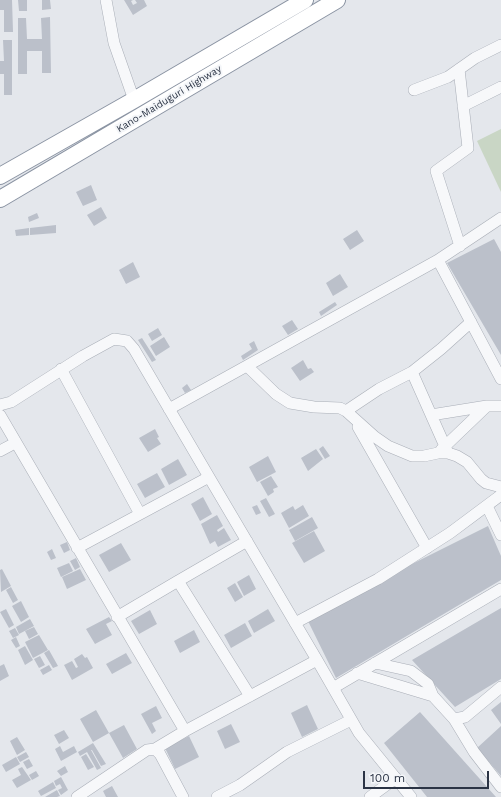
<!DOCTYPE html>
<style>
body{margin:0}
#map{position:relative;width:501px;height:797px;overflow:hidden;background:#e4e7ec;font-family:"Work Sans",sans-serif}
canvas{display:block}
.scale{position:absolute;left:363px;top:771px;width:126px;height:18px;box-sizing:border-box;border:2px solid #2b3445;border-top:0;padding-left:5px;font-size:12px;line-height:14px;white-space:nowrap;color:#2b3445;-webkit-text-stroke:3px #f4f6f9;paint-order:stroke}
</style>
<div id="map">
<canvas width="501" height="797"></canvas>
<div class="scale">100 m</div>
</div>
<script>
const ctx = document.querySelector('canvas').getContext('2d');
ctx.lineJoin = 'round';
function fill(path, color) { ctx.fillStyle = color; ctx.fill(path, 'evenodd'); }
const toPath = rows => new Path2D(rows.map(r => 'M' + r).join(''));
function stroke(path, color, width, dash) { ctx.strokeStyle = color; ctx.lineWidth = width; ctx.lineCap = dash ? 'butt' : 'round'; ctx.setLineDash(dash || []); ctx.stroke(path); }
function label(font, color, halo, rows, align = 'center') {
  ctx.font = font + ' "Work Sans",sans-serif'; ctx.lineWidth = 4; ctx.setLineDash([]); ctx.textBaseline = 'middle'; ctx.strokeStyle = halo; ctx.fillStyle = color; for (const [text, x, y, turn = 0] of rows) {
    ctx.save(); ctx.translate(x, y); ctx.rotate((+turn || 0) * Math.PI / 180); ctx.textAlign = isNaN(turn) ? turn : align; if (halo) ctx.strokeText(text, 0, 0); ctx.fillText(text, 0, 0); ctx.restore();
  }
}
const green = toPath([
 [501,129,501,192,477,141]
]);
const building = toPath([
 [0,0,12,0,13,32,4,32,4,10,0,10],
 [18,0,27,0,27,11,19,11],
 [42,0,50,0,51,9,42,10],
 [124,0,133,0,131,1,133,5,137,3,135,0,144,0,147,6,133,15],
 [50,17,51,73,42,73,42,51,27,51,27,74,18,74,18,18,26,18,27,39,42,39,41,18],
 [3,40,12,40,12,95,4,95,4,74,0,74,0,61,4,61],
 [91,185,97,200,83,206,76,192],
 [101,207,107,218,94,226,87,215],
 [37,213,39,218,29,222,28,217],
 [56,225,56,233,30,235,30,228],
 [29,228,29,235,16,236,15,230],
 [357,230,364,241,350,250,343,239],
 [494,239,501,252,501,355,447,263],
 [133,262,140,277,126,284,119,270],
 [340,274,348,287,333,296,326,283],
 [335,302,337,305,321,316,319,312],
 [292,320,298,329,288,335,282,326],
 [158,328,162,335,152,341,148,334],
 [164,337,170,347,156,356,150,346],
 [142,338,156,360,152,362,138,340],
 [254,341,258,350,243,360,241,356,252,349,249,344],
 [303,360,308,369,311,368,314,372,300,381,291,368],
 [187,384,191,390,185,393,182,388],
 [155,429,159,437,157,438,161,444,148,452,139,438],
 [323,446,330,456,325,459,319,449],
 [316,449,323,459,308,471,301,458],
 [268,456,276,472,257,482,249,467],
 [178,459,187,475,169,485,161,469],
 [157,473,165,487,145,498,137,484],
 [271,476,278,487,273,489,274,492,268,496,260,482],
 [203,497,212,514,200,521,191,504],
 [266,498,275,514,269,517,260,501],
 [257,505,261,513,256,515,252,507],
 [303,505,309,516,289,528,281,513,293,506,295,510],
 [217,515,223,526,217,530,218,532,224,528,231,540,218,547,215,541,210,544,201,524],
 [312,517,318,528,295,541,289,530],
 [488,526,501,556,501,580,336,678,306,617],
 [314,531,325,551,304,563,292,543],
 [67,542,70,550,64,553,60,545],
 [121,543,131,560,109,572,99,555],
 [52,549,56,558,51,560,47,552],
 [76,558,80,567,75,570,70,561],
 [69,563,73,571,61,577,57,568],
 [2,569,11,586,1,592,0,570],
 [80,569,86,580,67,589,62,577],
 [249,575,256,589,244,596,237,582],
 [235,583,243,597,235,602,227,588],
 [11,587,18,600,13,603,6,590],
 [21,601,29,617,21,622,12,606],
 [501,608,501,679,455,707,412,660],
 [6,609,14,625,9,628,0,612],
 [268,609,275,621,254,633,248,621],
 [150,610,157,624,139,634,131,621],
 [109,617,112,621,106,624,112,635,95,644,86,629],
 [30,619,34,626,19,634,16,627],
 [245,623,252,636,231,648,224,635],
 [34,627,38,634,29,639,25,631],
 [15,628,19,635,13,638,9,631],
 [194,630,200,642,180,653,174,641],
 [39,635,48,650,33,658,25,642],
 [16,637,20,646,16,648,11,640],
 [25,646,33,660,25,665,18,650],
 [49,650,58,666,53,668,44,653],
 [126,653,132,663,112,674,106,664],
 [82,654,85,658,87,657,93,668,72,680,64,665,72,661,76,668,78,667,74,659],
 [40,656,45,665,39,668,34,659],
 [4,664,9,676,0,681,0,666],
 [49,665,52,670,43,675,40,670],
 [501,702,501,724,491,710],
 [307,705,318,729,302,737,291,713],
 [156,706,162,718,152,723,156,731,152,734,141,714],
 [96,710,109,733,93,742,80,719],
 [420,712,496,797,427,797,384,743],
 [231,724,240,742,225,749,217,731],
 [124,725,137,749,123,758,109,733],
 [501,726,501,776,477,748],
 [64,730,69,738,59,744,54,735],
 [189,736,199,757,175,769,165,748],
 [17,737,25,750,17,755,10,741],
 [93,743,106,764,101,766,92,750,91,750,101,768,97,770,87,752,80,756,78,752],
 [60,746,63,752,74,746,77,752,61,761,55,749],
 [26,752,29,757,20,762,17,757],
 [86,754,94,767,88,770,81,757],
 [16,757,20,764,6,772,2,765],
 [29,759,33,766,27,769,23,762],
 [65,766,68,772,61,776,57,771],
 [22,767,31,780,17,788,12,780,21,775,18,769],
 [36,771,39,776,32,780,29,775],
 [61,777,68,790,61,795,58,790,62,788,60,784,56,786,54,781],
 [53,782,56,788,41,796,38,791],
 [112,786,118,797,106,797,103,791],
 [57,790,60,796,57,797,45,797]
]);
const minor = toPath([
 [106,0,114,43,134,100],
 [459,69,468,148,436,171,460,246],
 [414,90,448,77,475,58,501,45],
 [463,106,501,87],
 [438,260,501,379],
 [247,366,276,394,290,403,314,407,340,408,346,411,375,437,388,446,412,456,424,456,438,453,448,453,457,456,467,462,481,479,486,483,501,487],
 [61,369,140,514],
 [0,405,11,402,83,356,114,339,127,341,134,349,209,477,317,660,359,733,411,797],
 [169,409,438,260,501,218],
 [346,411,379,389,412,372],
 [0,415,185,731],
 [431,415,487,406,501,406],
 [358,427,427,548],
 [441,450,487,406],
 [0,451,15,443],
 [448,453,412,372,441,349,471,322],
 [487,506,501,535],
 [77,548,209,477],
 [178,581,247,541],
 [117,617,178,581,250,696],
 [295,623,378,579,450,533,501,495],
 [375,663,411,671,428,684,433,696,454,719,465,717,501,687],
 [357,673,433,696],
 [333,688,501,589],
 [454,719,474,752,501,787],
 [155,749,185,731,317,660],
 [77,797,147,750,155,749,160,754,183,797],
 [217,797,240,785,287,752,351,720],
 [370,797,396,778]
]);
const highway = toPath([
 [0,176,134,100,305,0],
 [0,199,337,0]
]);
const streetNames = [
 ["Kano-Maiduguri Highway",169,99,-31]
];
fill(green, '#c9d6c5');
fill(building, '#bbc0ca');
stroke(minor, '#a9aeb7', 12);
stroke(highway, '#8b94a3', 18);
stroke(minor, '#f7f8fa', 11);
stroke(highway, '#fff', 16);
label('10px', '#2b3445', '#f4f6f9', streetNames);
</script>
